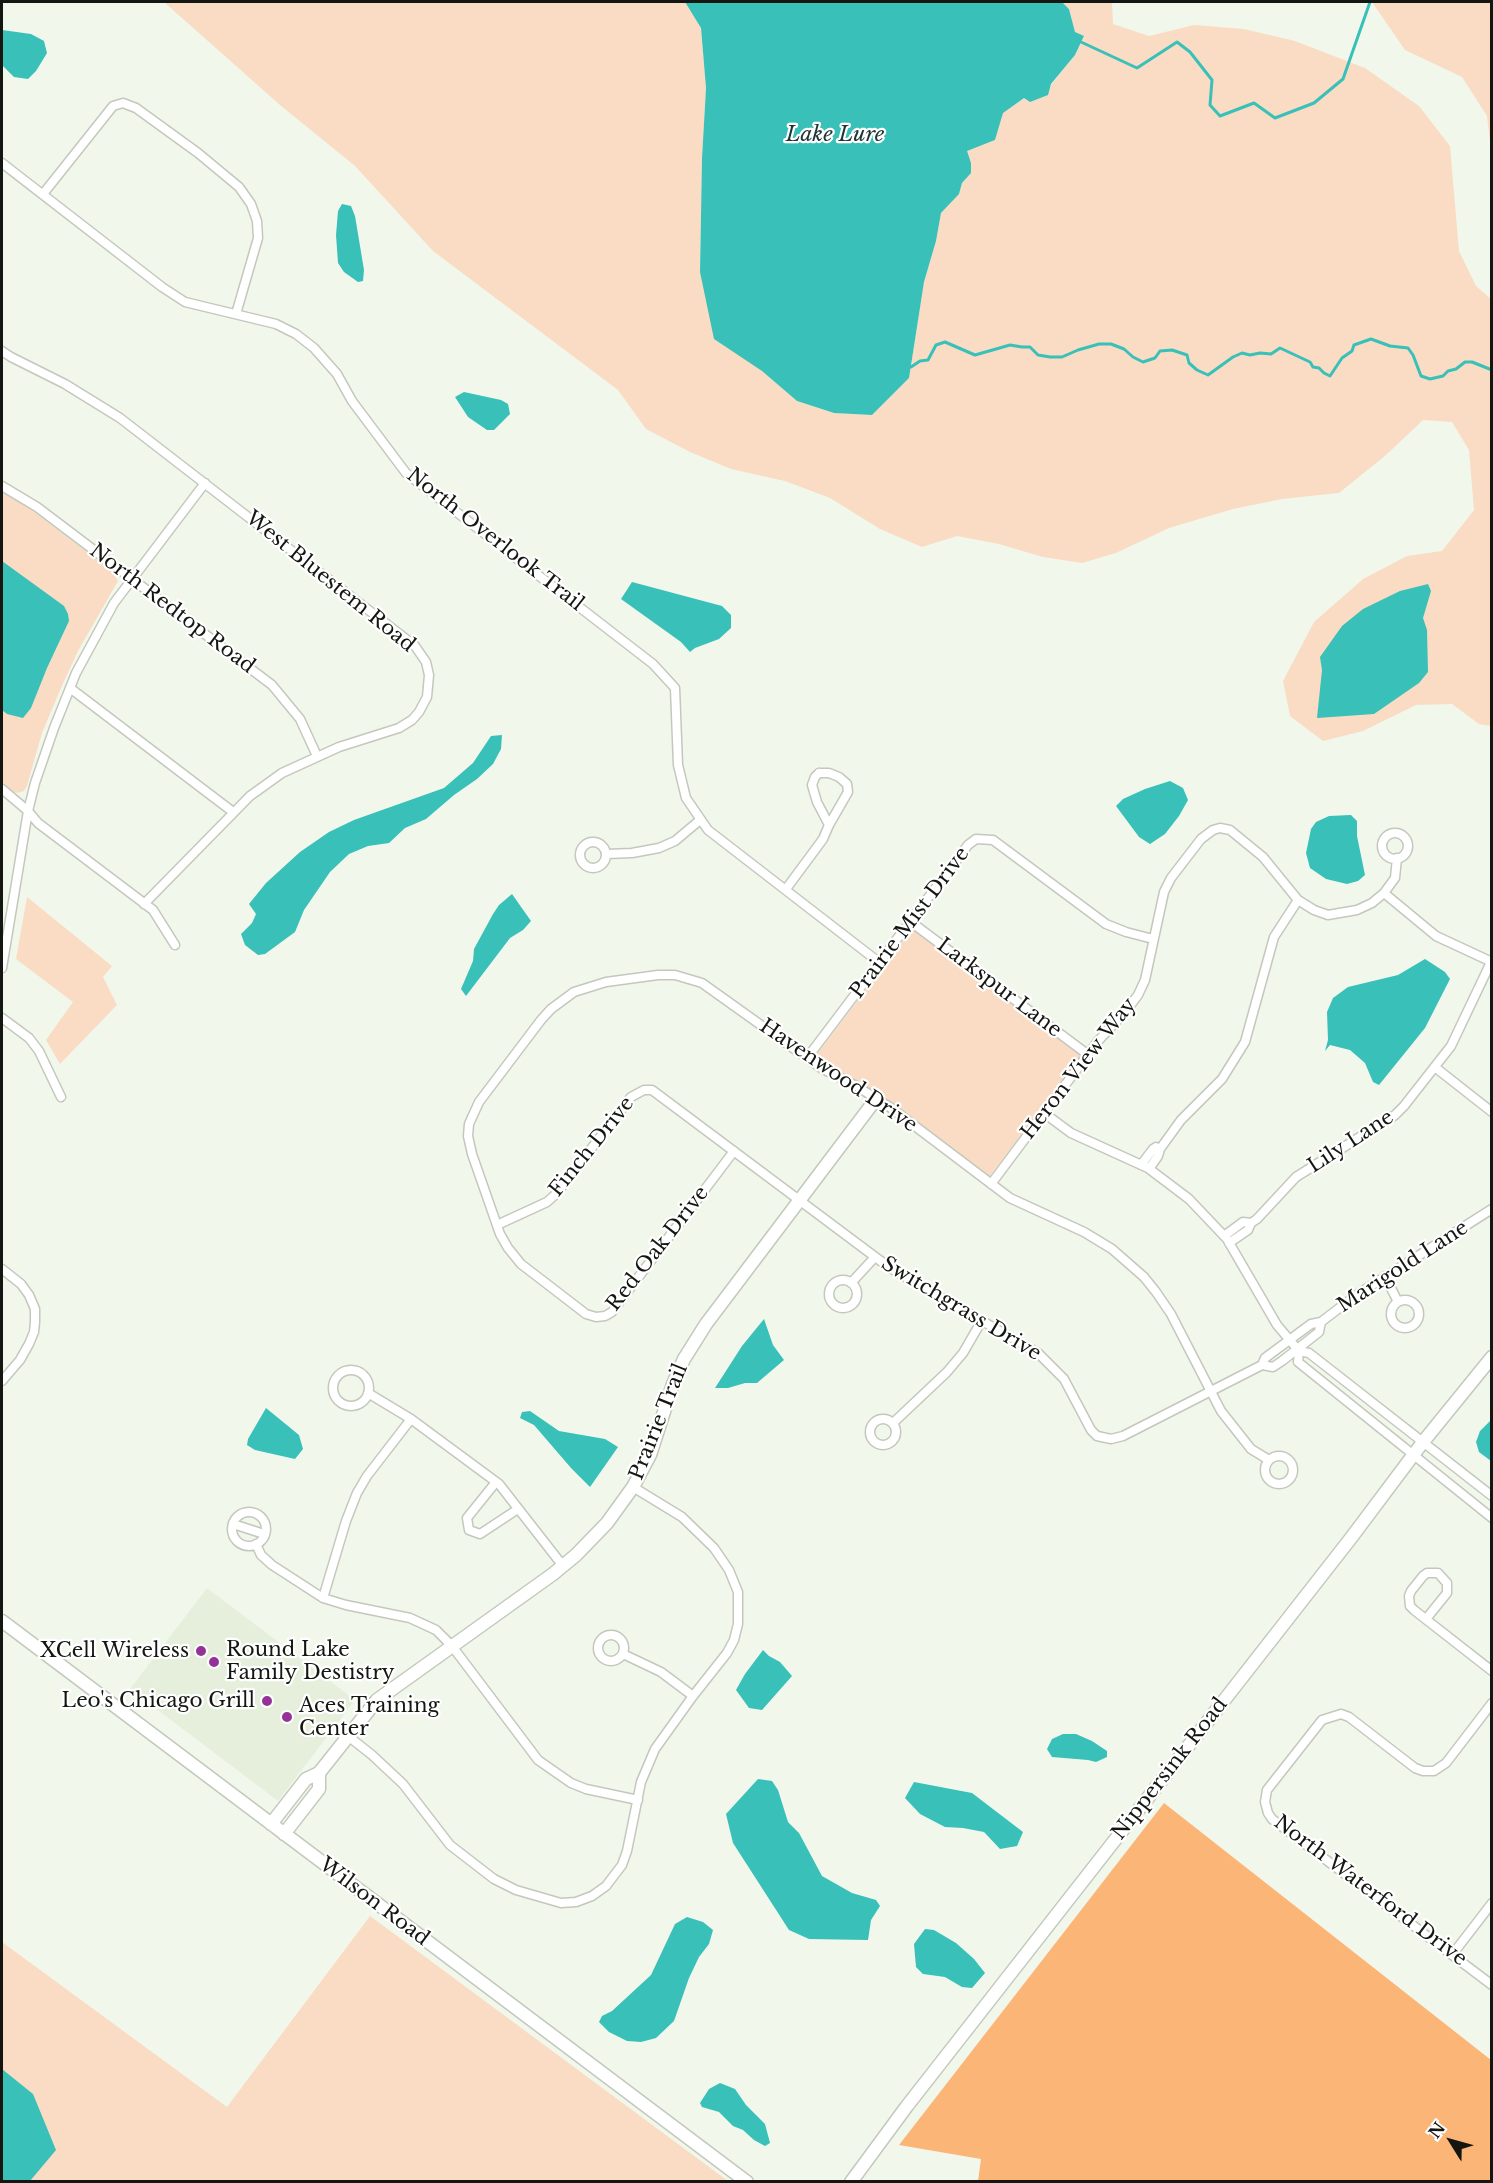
<!DOCTYPE html>
<style>
body{margin:0}
#map{position:relative;width:1493px;height:2183px;overflow:hidden;background:#f2f7ec;font-family:"Libre Baskerville",serif}
canvas{display:block}
.frame{position:absolute;inset:0;border:3px solid #141612;pointer-events:none}
.north{position:absolute;left:1421px;top:2111px;width:60px;height:60px;-webkit-text-stroke:4px #fff;paint-order:stroke;rotate:307deg;font-size:16px;font-weight:700;line-height:24px;text-align:center;color:#141612}
.north::after{content:'';display:block;margin:auto;width:21px;height:27px;background:#141612;clip-path:polygon(50% 0,100% 100%,50% 72%,0 100%)}
</style>
<div id="map">
<canvas width="1493" height="2183"></canvas>
<div class="frame"></div>
<div class="north">N</div>
</div>
<script>
const ctx = document.querySelector('canvas').getContext('2d');
ctx.lineJoin = 'round';
function fill(path, color) { ctx.fillStyle = color; ctx.fill(path, 'evenodd'); }
const toPath = rows => new Path2D(rows.map(r => 'M' + r).join(''));
function stroke(path, color, width, dash) { ctx.strokeStyle = color; ctx.lineWidth = width; ctx.lineCap = dash ? 'butt' : 'round'; ctx.setLineDash(dash || []); ctx.stroke(path); }
function label(font, color, halo, rows, align = 'center') {
  ctx.font = font + ' "Libre Baskerville",serif'; ctx.lineWidth = 4.5; ctx.setLineDash([]); ctx.textBaseline = 'middle'; ctx.strokeStyle = halo; ctx.fillStyle = color; for (const [text, x, y, turn = 0] of rows) {
    ctx.save(); ctx.translate(x, y); ctx.rotate((+turn || 0) * Math.PI / 180); ctx.textAlign = isNaN(turn) ? turn : align; if (halo) ctx.strokeText(text, 0, 0); ctx.fillText(text, 0, 0); ctx.restore();
  }
}
const built = toPath([
 [207,1588,355,1700,278,1801,130,1689]
]);
const green = toPath([
 [164,2,685,2,701,28,706,88,702,158,700,272,762,371,797,401,834,413,872,415,909,378,924,282,936,241,941,213,959,194,962,183,971,173,971,163,966,151,995,140,1003,112,1024,98,1030,102,1051,85,1075,55,1084,37,1075,32,1069,9,1062,2,1112,2,1113,24,1149,36,1194,25,1244,29,1295,41,1365,68,1419,106,1450,146,1459,251,1476,286,1491,299,1491,726,1479,724,1452,704,1416,705,1363,731,1323,741,1290,716,1283,681,1314,622,1363,579,1407,556,1442,551,1474,510,1469,450,1452,422,1423,420,1386,455,1339,493,1282,499,1233,509,1169,528,1116,553,1082,563,1043,557,999,544,957,536,922,547,880,529,830,498,785,481,731,469,690,452,646,429,618,390,433,251,355,166,280,105],
 [1372,2,1491,2,1491,150,1487,116,1462,77,1405,50],
 [2,491,25,505,112,571,118,581,78,651,61,688,42,733,27,786,24,791,17,793,11,791,2,783],
 [27,897,112,966,103,977,117,1005,60,1064,46,1040,73,1002,16,959],
 [912,929,1081,1056,989,1177,880,1094,814,1058],
 [370,1916,728,2181,2,2181,2,1942,227,2107]
]);
const forest = toPath([
 [1164,1803,1491,2060,1491,2181,978,2181,981,2159,899,2145]
]);
const water = toPath([
 [685,2,1062,2,1069,9,1075,32,1084,36,1075,55,1051,84,1048,95,1030,102,1024,98,1003,113,995,140,967,151,971,163,971,173,962,183,959,194,941,213,936,241,924,282,909,378,872,415,834,413,797,401,762,371,714,339,700,272,702,158,706,88,701,28],
 [2,30,31,34,44,41,47,53,36,71,28,79,14,77,2,65],
 [342,204,351,206,355,216,364,270,363,281,358,282,344,272,338,263,336,235,338,211],
 [464,392,501,400,508,404,510,414,494,430,487,430,468,417,455,397],
 [2,561,64,606,68,614,69,621,47,668,31,708,23,718,7,714,2,710],
 [632,582,722,606,731,615,731,628,719,639,695,648,690,652,681,642,621,599],
 [1428,584,1431,591,1423,618,1427,630,1428,672,1419,683,1374,714,1317,718,1322,670,1320,657,1342,626,1363,609,1400,591],
 [502,735,501,749,493,764,477,779,454,795,426,819,405,828,389,843,368,846,349,854,330,872,304,910,295,932,265,954,258,955,245,945,241,934,252,923,256,914,249,904,266,883,300,852,329,832,354,820,444,788,473,763,491,736],
 [1170,781,1183,788,1188,800,1179,816,1165,834,1150,844,1139,837,1116,806,1123,799,1145,789],
 [1351,815,1357,821,1357,836,1365,875,1358,881,1347,884,1326,879,1310,868,1306,853,1311,829,1316,822,1329,816],
 [512,894,531,921,523,930,510,938,466,996,461,989,473,961,474,949,493,914,499,905],
 [1425,959,1445,972,1450,979,1425,1028,1379,1085,1373,1082,1365,1063,1350,1050,1330,1045,1325,1051,1328,1040,1327,1012,1333,998,1348,987,1398,975],
 [764,1319,773,1345,784,1360,757,1383,745,1383,728,1388,715,1388,742,1346],
 [266,1408,299,1435,303,1449,295,1459,255,1450,247,1445,248,1439],
 [530,1411,559,1431,605,1439,618,1447,590,1487,571,1468,534,1425,520,1418,522,1412],
 [1491,1420,1491,1461,1479,1452,1476,1442,1480,1431],
 [763,1650,769,1656,780,1662,792,1676,762,1710,749,1708,736,1690,745,1674],
 [1063,1734,1076,1734,1092,1741,1107,1751,1107,1757,1096,1762,1088,1760,1052,1757,1047,1749,1052,1739],
 [758,1779,772,1781,778,1790,788,1822,799,1833,822,1876,852,1893,876,1900,880,1906,871,1920,868,1940,809,1939,789,1930,733,1843,726,1814],
 [914,1782,972,1793,1023,1832,1017,1846,1000,1849,984,1832,963,1828,945,1827,920,1814,905,1798],
 [687,1917,703,1922,713,1930,709,1944,699,1957,689,1978,674,2021,656,2038,641,2042,627,2041,609,2032,599,2022,602,2016,612,2011,651,1975,675,1924],
 [925,1929,934,1930,956,1943,974,1959,985,1973,972,1988,962,1987,945,1977,923,1974,916,1967,914,1944],
 [2,2069,33,2094,56,2150,30,2181,2,2181],
 [720,2083,735,2089,746,2105,765,2124,770,2143,765,2146,754,2140,743,2130,733,2126,719,2112,702,2107,700,2103,709,2089]
]);
const stream = toPath([
 [1081,42,1137,68,1177,42,1190,52,1212,80,1210,105,1220,116,1254,103,1275,118,1314,103,1343,79,1370,2],
 [911,367,920,361,928,360,936,345,945,342,975,355,1010,345,1022,347,1030,347,1038,355,1050,357,1062,357,1078,350,1099,344,1111,344,1124,349,1133,357,1143,362,1155,358,1160,351,1172,350,1187,355,1189,363,1197,370,1208,375,1233,357,1242,353,1250,355,1260,353,1271,354,1280,348,1310,362,1313,367,1319,368,1324,373,1330,376,1342,358,1352,351,1354,345,1371,339,1390,346,1408,348,1413,355,1421,376,1430,379,1443,376,1448,371,1456,369,1465,362,1472,362,1492,370]
]);
const street = toPath([
 [2,163,162,287,185,302,276,324,296,334,314,348,337,374,352,401,406,473,653,664,675,688,678,765,686,798,708,830,880,963],
 [43,194,113,106,123,103,136,108,198,153,239,187,251,204,257,221,258,238,236,314],
 [2,351,11,357,65,384,120,418,415,646,426,662,429,675,427,697,419,712,412,720,399,728,339,747,282,773,250,796,144,904],
 [2,486,37,507,272,685,300,719,317,756],
 [70,688,233,812],
 [819,773,829,773,839,777,847,784,848,792,829,825,817,802,812,785,815,777,819,773],
 [2,789,28,811,38,823,153,910,175,945],
 '1382 846a13 13 0 1 1 26 0a13 13 0 1 1-26 0Z',
 '580 855a13 13 0 1 1 26 0a13 13 0 1 1-26 0Z',
 [607,854,632,853,659,848,675,841,700,820],
 [786,889,823,839,829,825],
 [1384,893,1436,936,1492,962],
 [911,922,1087,1054],
 [2,968,28,811,35,783,54,728,76,673,114,603,205,483],
 [2,1018,29,1038,39,1051,61,1097],
 [807,1058,968,845,976,839,993,840,1106,924,1126,932,1153,939],
 [1436,1068,1492,1112],
 [1044,1113,1071,1133,1148,1168,1189,1199,1227,1239,1277,1325,1299,1351],
 [734,1151,612,1312,605,1316,596,1317,586,1314,521,1264,508,1248,500,1234,472,1154,468,1136,469,1124,479,1102,541,1020,551,1009,574,992,606,982,658,975,675,975,702,983,821,1068,858,1087,891,1108,1010,1198,1084,1232,1112,1249,1144,1277,1156,1292,1171,1314,1221,1411,1251,1449,1269,1460],
 [1141,1165,1153,1149,1156,1147,1160,1149],
 [1149,1169,1158,1156,1160,1149,1181,1120,1222,1079,1245,1042,1274,937,1298,900],
 [991,1184,1098,1041,1126,1011,1138,995,1145,980,1164,892,1171,878,1201,839,1213,830,1220,828,1230,830,1263,857,1298,900,1314,910,1328,915,1357,910,1372,903,1384,893,1395,878,1397,858],
 [497,1225,547,1202,557,1193,631,1097,644,1090,652,1090,890,1268,1038,1353,1064,1379,1091,1430,1097,1436,1111,1439,1123,1436,1262,1365],
 [1224,1236,1243,1222,1251,1223,1257,1219,1296,1177,1395,1115,1404,1106,1451,1046,1491,962],
 [1229,1243,1248,1230,1251,1223],
 [2,1269,21,1284,29,1295,35,1309,35,1322,34,1332,29,1344,20,1360,2,1381],
 [1385,1276,1398,1302],
 '829 1294a14 14 0 1 1 28 0a14 14 0 1 1-28 0Z',
 [851,1283,875,1257],
 '1391 1314a14 14 0 1 1 28 0a14 14 0 1 1-28 0Z',
 [1299,1351,1298,1362,1492,1518],
 [1299,1351,1309,1353,1492,1496],
 [1262,1365,1273,1367,1282,1361,1319,1332,1321,1322,1355,1296,1492,1209],
 [1262,1365,1265,1358,1311,1324,1321,1322],
 '333 1388a18 18 0 1 1 36 0a18 18 0 1 1-36 0Z',
 [368,1393,411,1419,499,1484,563,1566],
 '870 1432a13 13 0 1 1 26 0a13 13 0 1 1-26 0Z',
 [893,1423,947,1372,963,1353,981,1322],
 '1265 1470a14 14 0 1 1 28 0a14 14 0 1 1-28 0Z',
 [496,1482,467,1518,469,1530,480,1534,518,1509],
 '232 1529a17 17 0 1 1 34 0a17 17 0 1 1-34 0Z',
 [233,1524,264,1534],
 [256,1544,261,1555,272,1565,323,1598,346,1605,410,1618,436,1630,452,1646,538,1760,571,1783,586,1789,638,1800],
 [323,1598,346,1521,357,1493,367,1476,411,1419],
 [1426,1619,1447,1593,1447,1583,1438,1573,1427,1573,1423,1576,1411,1591,1409,1596,1410,1606,1414,1610,1492,1671],
 '598 1648a13 13 0 1 1 26 0a13 13 0 1 1-26 0Z',
 [623,1654,661,1672,693,1696],
 [1492,1703,1446,1763,1434,1771,1423,1771,1415,1768,1349,1717,1341,1714,1322,1720,1267,1790,1265,1802,1268,1813,1272,1819,1492,1985],
 [348,1736,372,1755,403,1784,450,1845,494,1879,516,1890,561,1903,576,1902,592,1896,606,1886,622,1865,627,1851,641,1782,655,1749,693,1696,727,1653,734,1640,738,1624,738,1592,729,1570,714,1548,682,1517,633,1487],
 [1452,1955,1492,1903]
]);
const secondary = toPath([
 [2,1621,747,2182],
 [271,1824,306,1779,319,1773,377,1700,553,1574,576,1555,607,1523,633,1487,650,1455,673,1384,684,1359,706,1324,876,1099],
 [284,1834,319,1789,319,1773],
 [851,2182,907,2106,1351,1538,1423,1442,1492,1357]
]);
const markers = [
 [201,1651,6,"#953298"],
 [214,1662,6,"#953298"],
 [267,1701,6,"#953298"],
 [287,1717,6,"#953298"]
];
const streetNames = [
 ["North Overlook Trail",495,540,38],
 ["West Bluestem Road",330,582,39],
 ["North Redtop Road",172,609,37],
 ["Prairie Mist Drive",910,923,-53],
 ["Larkspur Lane",999,988,37],
 ["Heron View Way",1079,1069,-52],
 ["Havenwood Drive",838,1076,34],
 ["Lily Lane",1351,1142,-33],
 ["Finch Drive",592,1147,-51],
 ["Red Oak Drive",658,1249,-52],
 ["Marigold Lane",1403,1267,-33],
 ["Switchgrass Drive",961,1309,31],
 ["Prairie Trail",659,1422,-68],
 ["Nippersink Road",1170,1769,-52],
 ["North Waterford Drive",1370,1891,37],
 ["Wilson Road",374,1902,37]
];
const poiNames = [
 ["Round Lake",226,1650],
 ["Family Destistry",226,1673],
 ["XCell Wireless",189,1651,"right"],
 ["Leo's Chicago Grill",255,1701,"right"],
 ["Aces Training",299,1706],
 ["Center",299,1729]
];
const waterNames = [
 ["Lake Lure",835,135]
];
fill(built, '#e6efdc');
fill(green, '#f9dcc3');
fill(forest, '#fbb576');
fill(water, '#38c0b9');
stroke(stream, '#38c0b9', 3);
stroke(street, '#c3c8bd', 11);
stroke(secondary, '#c3c8bd', 15);
stroke(street, '#fff', 8);
stroke(secondary, '#fff', 12);
for (const [x, y, r, color] of markers) { const dot = new Path2D(); dot.arc(x, y, r, 0, 2 * Math.PI); ctx.fillStyle = color; ctx.fill(dot); stroke(dot, '#fff', 2); }
label('20px', '#141612', '#fff', streetNames);
label('20px', '#141612', '#fff', poiNames, 'left');
label('italic 21px', '#1e3533', '#fff', waterNames);
</script>
